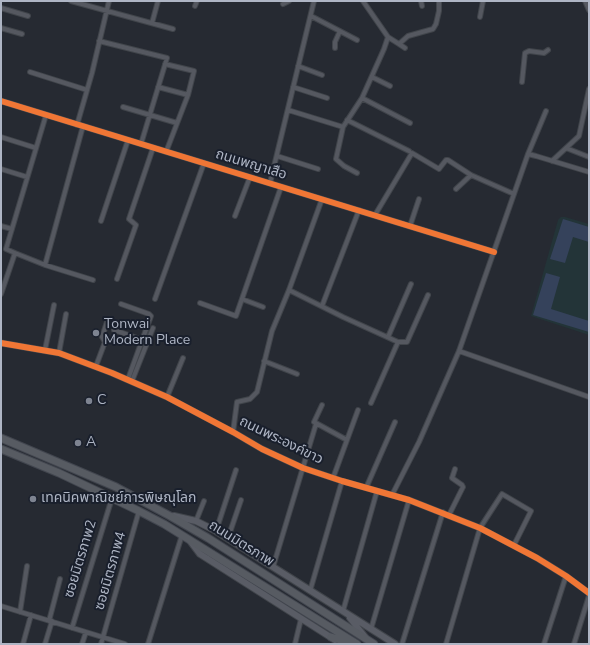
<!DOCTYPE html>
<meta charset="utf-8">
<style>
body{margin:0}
#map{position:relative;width:590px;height:645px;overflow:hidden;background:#262a32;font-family:"Nunito Sans",sans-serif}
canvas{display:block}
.frame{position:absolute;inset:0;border:2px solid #aeb5c4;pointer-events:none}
</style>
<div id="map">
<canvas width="590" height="645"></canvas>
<div class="frame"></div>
</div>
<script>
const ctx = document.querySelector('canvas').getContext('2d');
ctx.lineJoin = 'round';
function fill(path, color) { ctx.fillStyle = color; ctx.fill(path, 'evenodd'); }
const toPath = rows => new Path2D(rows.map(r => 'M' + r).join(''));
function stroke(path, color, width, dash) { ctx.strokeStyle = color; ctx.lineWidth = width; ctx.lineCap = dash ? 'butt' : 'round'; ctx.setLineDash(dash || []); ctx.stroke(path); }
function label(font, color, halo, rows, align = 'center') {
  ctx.font = font + ' "Nunito Sans","Noto Sans Thai",sans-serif'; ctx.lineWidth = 4; ctx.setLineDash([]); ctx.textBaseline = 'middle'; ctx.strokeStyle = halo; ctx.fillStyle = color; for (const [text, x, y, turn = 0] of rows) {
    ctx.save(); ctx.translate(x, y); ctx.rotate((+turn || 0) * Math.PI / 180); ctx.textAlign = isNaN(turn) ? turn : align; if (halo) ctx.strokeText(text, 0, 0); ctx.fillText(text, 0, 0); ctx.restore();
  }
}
const green = toPath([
 [561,217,565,217,589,224,589,335,531,316,558,220]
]);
const water = toPath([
 [563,219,589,227,589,242,573,237,565,263,550,259],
 [546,273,560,277,551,309,589,321,589,332,533,315]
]);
const minor = toPath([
 [71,1,173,29],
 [421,1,422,6],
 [585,1,589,10],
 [283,4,289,1],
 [195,6,197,1],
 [1,8,28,16],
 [311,16,357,40],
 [480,17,483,1],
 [152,23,158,1],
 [1,28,22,34],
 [388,37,399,44,408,36,433,29,436,24,439,11,439,1],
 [99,41,167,58,141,144],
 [399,44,405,48],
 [335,48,335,42,340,31],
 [165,64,194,71,188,95,166,152],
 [298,66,322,75],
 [30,72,87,90],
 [372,77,390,86],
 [522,82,525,53,529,51,544,53,548,50],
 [158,87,188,95],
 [293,87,327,98],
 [362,98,410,123],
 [123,107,177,123],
 [288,110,343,127],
 [347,120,409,151],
 [77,125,92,73,109,1],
 [1,137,36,148],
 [566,148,589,157],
 [528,154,546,111],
 [277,156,318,169],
 [552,161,579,136,589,89],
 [1,169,27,177],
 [357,173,344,166,336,159,343,127,362,98,384,49,388,37,363,1],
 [270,183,314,1],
 [456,189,471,175],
 [375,215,412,153,439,169,446,160,448,160,471,175,514,194],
 [235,216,250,177],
 [101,221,128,140],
 [1,226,12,229],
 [410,226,419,199],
 [15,253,45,265,83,126],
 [45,265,93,280],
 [117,279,136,225,129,219,153,148],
 [289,290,343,317,398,342,407,342,428,295],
 [1,294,15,253,6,249,46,115],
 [155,299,204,163],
 [242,299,263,307],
 [200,303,236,316,281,187],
 [121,304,149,314,151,316,128,379],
 [322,306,359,210],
 [114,330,143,340],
 [388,337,411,284],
 [45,350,54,305],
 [459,351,589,397],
 [59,353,66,314],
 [264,361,297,374],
 [96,366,105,342,102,337,107,322],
 [132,381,153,328],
 [167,397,183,358],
 [371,403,398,342],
 [322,405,314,422,347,440,333,478],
 [233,432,237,402,250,399,257,392,272,331,289,290,322,199],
 [347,440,358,410],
 [366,488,395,422],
 [392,495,419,442,459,351,528,154,536,156,589,172],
 [449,515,463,487,462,485,452,478,455,469],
 [196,521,204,501],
 [216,531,236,470],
 [228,538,241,500],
 [273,567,316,424],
 [310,591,342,481],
 [1,606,125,644],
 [343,611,377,491],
 [20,612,27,566],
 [49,621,60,579],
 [72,628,112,498],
 [371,629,409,500],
 [23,644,31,615],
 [45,644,52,621],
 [82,644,86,632],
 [101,644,139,511],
 [148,644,182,535],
 [295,644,301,619],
 [402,644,443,512],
 [446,644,480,528,502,494,531,511,514,545],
 [544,644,566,576],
 [574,644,589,596]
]);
const tertiary = toPath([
 [1,101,494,252],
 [1,343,59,353,112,373,167,397,233,432,262,449,303,468,342,481,409,500,480,528,537,558,566,576,589,593]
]);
const secondary = toPath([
 [174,516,196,521,216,531,395,644],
 [191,542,200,554,335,640],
 [350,618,365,637]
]);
const primary = toPath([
 [1,438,116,487,170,516,208,538,374,644],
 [1,449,59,473,139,511,164,524,357,644],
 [331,637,352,644]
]);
const cycleway = toPath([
 [1,101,494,252],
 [1,343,59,353,112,373,167,397,233,432,262,449,303,468,342,481,409,500,480,528,537,558,566,576,589,593]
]);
const markers = [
 [96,333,4,"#7e8491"],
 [89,401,4,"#7e8491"],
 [78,443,4,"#7e8491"],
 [33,499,4,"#7e8491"]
];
const streetNames = [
 ["ถนนพญาเสือ",251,165,17],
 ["ถนนพระองค์ขาว",281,441,26],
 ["ถนนมิตรภาพ",241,544,32],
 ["ซอยมิตรภาพ2",81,559,-73],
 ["ซอยมิตรภาพ4",111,571,-74]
];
const poiNames = [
 ["Tonwai",104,325],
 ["Modern Place",104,341],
 ["C",97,401],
 ["A",86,443],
 ["เทคนิคพาณิชย์การพิษณุโลก",41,499]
];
fill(green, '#233438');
fill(water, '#35425b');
stroke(minor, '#41454b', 6);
stroke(tertiary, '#41454b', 7);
stroke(secondary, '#41454b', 8);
stroke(primary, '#42464f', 9);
stroke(minor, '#555860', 4);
stroke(tertiary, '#555860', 5);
stroke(secondary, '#595c65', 6);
stroke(primary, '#575b62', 7);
stroke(cycleway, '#f07635', 6);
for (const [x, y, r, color] of markers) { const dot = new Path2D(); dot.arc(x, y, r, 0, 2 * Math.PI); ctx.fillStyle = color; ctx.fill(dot); stroke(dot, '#191f2c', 1.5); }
label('14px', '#aeb5c4', '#191f2c', streetNames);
label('14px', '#aeb5c4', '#191f2c', poiNames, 'left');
</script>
